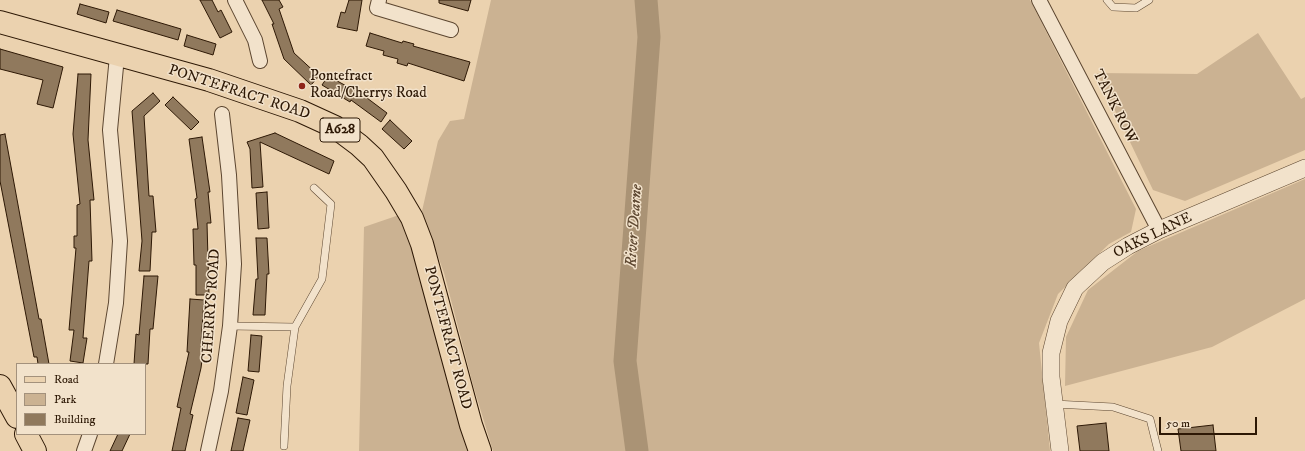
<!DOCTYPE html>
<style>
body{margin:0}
#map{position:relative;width:1305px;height:451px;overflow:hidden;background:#ebd2af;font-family:"IM FELL DW Pica",serif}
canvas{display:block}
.legend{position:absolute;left:16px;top:363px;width:130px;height:72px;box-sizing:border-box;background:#f2e2cb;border:1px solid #a3917c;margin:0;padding:5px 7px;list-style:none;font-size:12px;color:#2d1805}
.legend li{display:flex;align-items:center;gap:8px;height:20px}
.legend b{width:20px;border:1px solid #a3917c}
.scale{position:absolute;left:1159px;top:417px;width:98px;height:18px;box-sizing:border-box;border:2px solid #2d1805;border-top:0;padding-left:5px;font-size:12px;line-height:14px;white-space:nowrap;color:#2d1805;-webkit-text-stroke:3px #f2e2cb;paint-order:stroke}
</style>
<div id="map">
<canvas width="1305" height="451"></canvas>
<ul class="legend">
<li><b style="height:5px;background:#ebd2af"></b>Road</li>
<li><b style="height:11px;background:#cbb292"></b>Park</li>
<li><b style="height:11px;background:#90795d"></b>Building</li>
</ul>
<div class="scale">50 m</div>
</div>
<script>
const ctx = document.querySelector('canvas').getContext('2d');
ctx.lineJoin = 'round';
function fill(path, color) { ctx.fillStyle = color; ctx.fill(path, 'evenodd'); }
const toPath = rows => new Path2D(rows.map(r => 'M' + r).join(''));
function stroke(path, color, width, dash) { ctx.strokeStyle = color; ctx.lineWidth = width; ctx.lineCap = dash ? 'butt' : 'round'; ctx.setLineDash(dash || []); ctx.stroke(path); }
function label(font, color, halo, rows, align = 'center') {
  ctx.font = font + ' "IM FELL DW Pica",serif'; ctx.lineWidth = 3; ctx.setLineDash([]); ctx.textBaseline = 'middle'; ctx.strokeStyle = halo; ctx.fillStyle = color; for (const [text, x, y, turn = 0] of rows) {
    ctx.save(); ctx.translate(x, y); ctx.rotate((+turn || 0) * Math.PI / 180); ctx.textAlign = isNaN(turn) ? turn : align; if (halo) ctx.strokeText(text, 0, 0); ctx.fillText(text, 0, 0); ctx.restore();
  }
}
const green = toPath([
 [491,0,1030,0,1136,209,1131,232,1109,244,1058,294,1039,343,1050,451,493,451,473,385,444,273,422,211,438,141,450,121,464,119],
 [1258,33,1301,99,1305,97,1305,150,1185,201,1153,190,1097,73,1197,74],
 [1305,179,1305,299,1212,347,1065,386,1066,337,1088,290,1138,251],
 [402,214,469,451,359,451,364,227]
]);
const river = toPath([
 [637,451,625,361,649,37,646,0]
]);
const building = toPath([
 [200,0,212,0,218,12,221,10,232,32,220,38,200,0],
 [262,0,279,0,283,7,279,9,294,53,319,76,311,85,284,59,272,24,274,24,262,0],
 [349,0,362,0,357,31,337,27,341,12,345,13,349,0],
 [439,0,471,0,468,11,439,3,439,0],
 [80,4,109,12,106,23,77,14,80,4],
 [117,10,181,29,178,40,113,21,117,10],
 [370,33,402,43,403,41,414,44,413,46,470,62,464,81,408,63,407,66,397,63,398,59,383,55,384,51,366,46,370,33],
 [187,35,216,44,213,55,184,46,187,35],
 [0,49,63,67,53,108,37,104,43,80,0,69,0,49],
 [78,74,91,74,88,140,94,200,90,200,92,261,89,261,83,338,87,338,83,363,70,361,74,330,69,330,76,248,74,248,74,236,77,236,77,205,80,204,73,134,78,74],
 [328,76,363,95,387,113,381,122,351,100,350,102,322,85,328,76],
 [153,93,160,101,144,116,149,196,153,196,156,232,152,232,150,271,139,271,142,241,132,111,153,93],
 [173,97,199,122,191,130,165,105,173,97],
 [390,120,412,141,404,149,382,129,390,120],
 [275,133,334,161,329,174,260,142,263,187,252,188,250,149,247,142,275,133],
 [5,134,39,319,41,319,49,364,38,364,37,357,34,357,12,243,0,181,0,135,5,134],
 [202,137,210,192,208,192,211,223,207,223,209,295,196,295,196,265,194,265,193,229,198,229,195,199,197,198,189,139,202,137],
 [267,192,269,228,258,229,256,193,267,192],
 [256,238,267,238,269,274,267,274,265,315,253,315,256,279,258,279,256,238],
 [144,276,158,276,153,329,150,329,148,364,134,364,136,334,139,335,144,276],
 [190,299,204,300,201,343,204,344,201,368,190,414,193,415,185,451,172,451,181,408,177,407,189,352,187,352,190,299],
 [251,335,262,336,259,372,248,371,251,335],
 [243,377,254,380,247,415,236,413,243,377],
 [238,418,250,420,243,451,231,451,238,418],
 [1106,423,1109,451,1080,451,1077,426,1106,423],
 [1213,425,1216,451,1181,451,1178,429,1213,425],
 [118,434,130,434,122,451,110,451,118,434]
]);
const service = toPath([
 [1107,0,1113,7,1136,8,1149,0],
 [230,326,295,327],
 [1054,404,1113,407,1150,419,1158,451],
 [284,446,287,386,295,327,322,279,331,204,314,188]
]);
const minor = toPath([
 [235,0,255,40,260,61],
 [379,0,377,8,451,30],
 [1039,0,1159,230],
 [106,364,116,303,120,241,110,130,117,56],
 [84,451,90,434],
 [208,451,221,391,230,326,234,264,229,175,222,114]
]);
const tertiary = toPath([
 [1060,451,1051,377,1051,353,1059,321,1075,288,1103,262,1128,246,1159,230,1305,168]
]);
const primary = toPath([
 [0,386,17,417],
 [26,434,35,451]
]);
const trunk = toPath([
 [0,22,209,80,300,111,335,127,359,145,373,158,396,191,412,218,422,244,471,425,480,451]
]);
const markers = [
 [302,86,4,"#8f2418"]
];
const shields = [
 [340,130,40]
];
const shieldNames = [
 ["A628",340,130]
];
const poiNames = [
 ["Pontefract",310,77],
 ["Road/Cherrys Road",310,94]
];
const streetNames = [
 ["PONTEFRACT ROAD",239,93,18],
 ["TANK ROW",1114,107,63],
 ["OAKS LANE",1153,236,-26],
 ["CHERRYS ROAD",212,306,-86],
 ["PONTEFRACT ROAD",447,338,75]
];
const waterNames = [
 ["River Dearne",635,226,-86]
];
fill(green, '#cbb292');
stroke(river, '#aa9375', 23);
fill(building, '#90795d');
stroke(building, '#2d1805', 1);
stroke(service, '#5c4630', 8);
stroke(minor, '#5c4630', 16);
stroke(tertiary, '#5c4630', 18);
stroke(primary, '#2d1805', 24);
stroke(trunk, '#2d1805', 24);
stroke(service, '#f2e2cb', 7);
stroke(minor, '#f2e2cb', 14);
stroke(tertiary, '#f2e2cb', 17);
stroke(primary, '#ebd2af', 22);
stroke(trunk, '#ebd2af', 22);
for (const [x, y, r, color] of markers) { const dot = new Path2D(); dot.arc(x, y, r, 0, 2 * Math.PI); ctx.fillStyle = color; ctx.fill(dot); stroke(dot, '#f2e2cb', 1.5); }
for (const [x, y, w] of shields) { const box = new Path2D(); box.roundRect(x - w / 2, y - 12, w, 24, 3); ctx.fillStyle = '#f2e2cb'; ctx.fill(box); stroke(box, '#2d1805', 1); }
label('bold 14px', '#2d1805', null, shieldNames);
label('15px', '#2d1805', '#f2e2cb', poiNames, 'left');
label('15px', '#2d1805', '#f2e2cb', streetNames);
label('italic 16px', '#5f4932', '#f2e2cb', waterNames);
</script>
